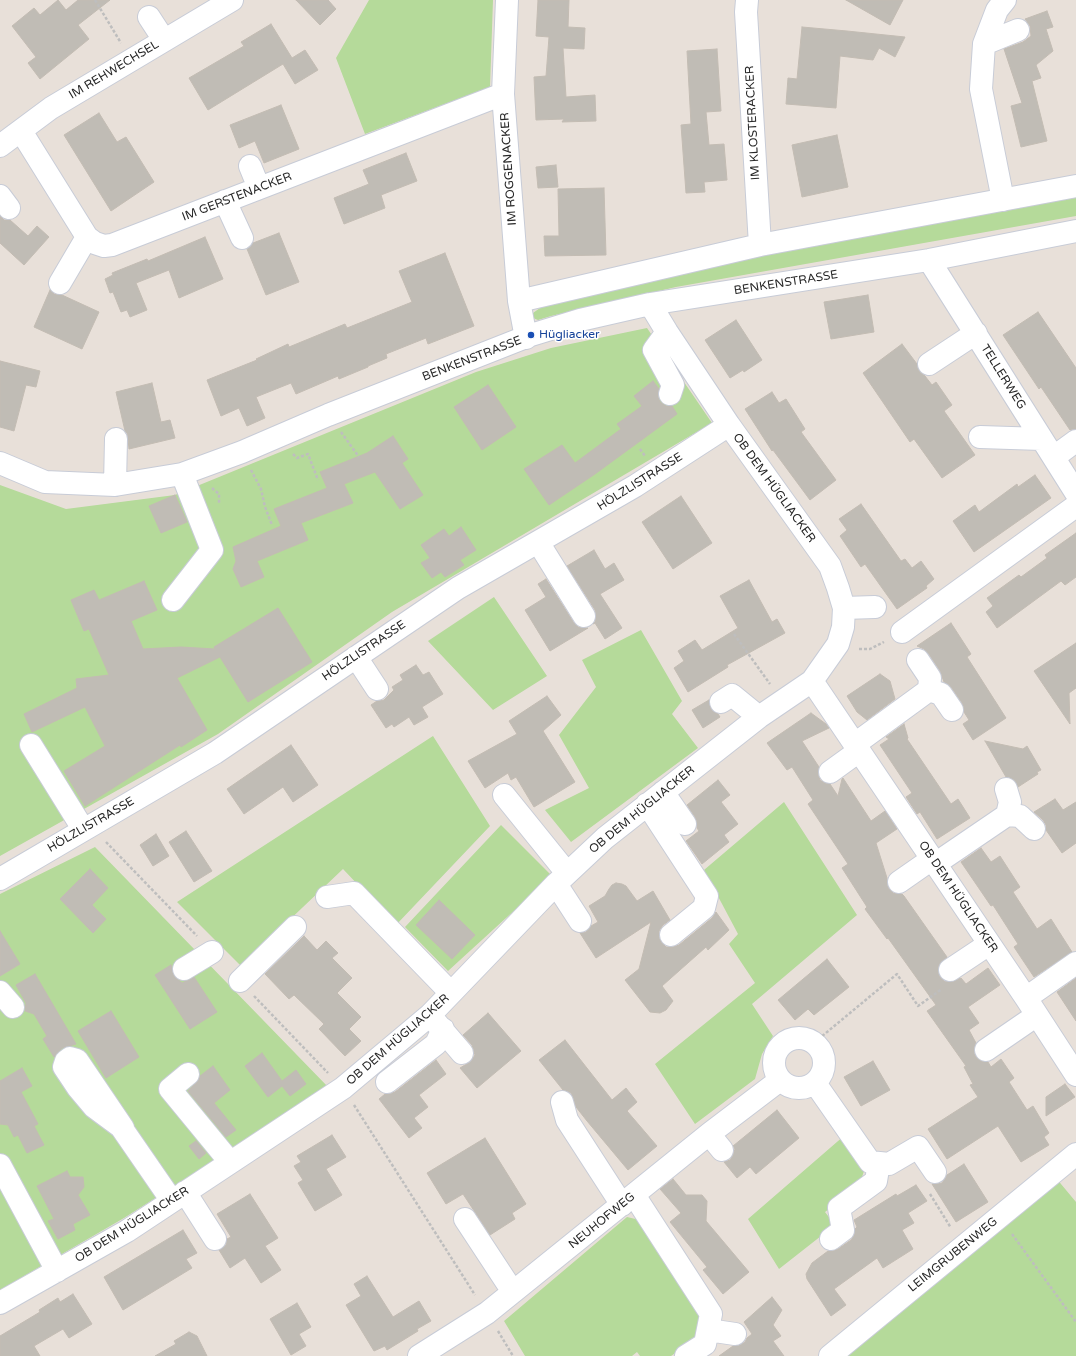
<!DOCTYPE html>
<meta charset="utf-8">
<style>
body{margin:0}
canvas{display:block;background:#e8e0d9}
</style>
<canvas width="1076" height="1356"></canvas>
<script>
const ctx = document.querySelector('canvas').getContext('2d');
ctx.lineJoin = 'round';
function fill(path, color) { ctx.fillStyle = color; ctx.fill(path, 'evenodd'); }
const toPath = rows => new Path2D(rows.map(r => 'M' + r).join(''));
function stroke(path, color, width, dash) { ctx.strokeStyle = color; ctx.lineWidth = width; ctx.lineCap = dash ? 'butt' : 'round'; ctx.setLineDash(dash || []); ctx.stroke(path); }
function label(font, color, halo, rows, align = 'center') {
  ctx.font = font + ' "Varela Round",sans-serif'; ctx.lineWidth = 3; ctx.setLineDash([]); ctx.textBaseline = 'middle'; ctx.strokeStyle = halo; ctx.fillStyle = color; for (const [text, x, y, turn = 0] of rows) {
    ctx.save(); ctx.translate(x, y); ctx.rotate((+turn || 0) * Math.PI / 180); ctx.textAlign = isNaN(turn) ? turn : align; if (halo) ctx.strokeText(text, 0, 0); ctx.fillText(text, 0, 0); ctx.restore();
  }
}
const green = toPath([
 [369,0,493,0,490,87,365,134,336,58],
 [1076,192,1076,216,676,287,551,316,538,320,533,318,533,313,540,308,576,294],
 [647,328,712,423,392,612,218,734,0,856,0,485,66,509,175,495,476,372,551,348],
 [494,597,547,676,493,710,428,641],
 [641,630,682,701,672,714,698,748,571,842,545,810,589,788,559,735,596,687,582,660],
 [433,736,490,826,396,925,343,869,241,966,177,902],
 [784,802,857,915,752,1004,773,1036,762,1054,755,1079,695,1124,655,1064,755,983,729,944,738,934,704,870],
 [501,825,552,876,448,971,405,927],
 [95,847,329,1088,124,1218,0,1290,0,894],
 [845,1135,864,1171,859,1186,825,1212,835,1225,779,1269,748,1219],
 [1056,1178,1076,1202,1076,1356,840,1356],
 [627,1217,644,1221,703,1316,702,1334,671,1356,640,1356,637,1352,632,1356,525,1356,504,1321]
]);
const building = toPath([
 [58,0,66,10,78,0,110,0,78,25,89,39,40,79,28,63,36,57,12,26,34,8,40,15,58,0],
 [296,0,328,0,336,9,320,25,296,0],
 [538,0,569,0,568,27,585,28,584,49,563,48,566,97,595,95,596,121,562,122,564,119,536,120,534,77,546,76,549,37,536,36,538,0],
 [846,0,903,0,890,25,846,0],
 [1047,11,1053,27,1046,29,1053,51,1036,65,1041,78,1032,81,1047,141,1021,147,1011,106,1022,103,1004,49,1023,42,1031,36,1030,26,1025,19,1047,11],
 [271,24,292,58,305,50,318,70,295,84,283,64,208,110,189,78,244,46,241,42,271,24],
 [802,27,847,31,905,37,895,57,879,48,873,60,840,56,836,108,786,104,788,78,797,79,802,27],
 [717,49,721,111,706,112,709,145,724,144,727,180,704,182,705,192,686,193,681,125,691,124,687,51,717,49],
 [281,105,299,149,264,163,255,141,239,148,230,125,281,105],
 [99,113,117,142,126,137,154,182,111,211,64,135,99,113],
 [837,135,848,187,802,197,792,145,837,135],
 [406,153,417,181,381,195,385,208,344,224,334,198,369,184,363,170,406,153],
 [556,165,558,187,538,188,536,167,556,165],
 [604,188,606,255,545,256,544,236,559,236,558,189,604,188],
 [0,216,4,220,10,220,28,236,37,226,49,237,24,265,0,243,0,216],
 [279,233,299,282,266,295,247,249,253,243,279,233],
 [205,237,223,279,179,298,169,270,136,283,147,310,130,317,127,310,121,312,113,292,110,293,105,279,113,275,112,273,147,259,148,261,205,237],
 [445,253,474,326,428,344,426,338,386,354,387,358,368,366,368,367,339,379,338,376,296,394,291,383,256,397,265,418,247,426,239,408,221,416,207,380,257,360,256,359,288,344,289,347,345,324,347,328,412,302,399,271,445,253],
 [50,290,54,294,62,295,99,312,82,349,34,327,50,290],
 [868,295,874,332,831,339,824,302,868,295],
 [1038,312,1076,368,1076,429,1070,430,1041,387,1039,389,1003,335,1038,312],
 [736,320,762,360,744,372,743,370,730,378,705,340,736,320],
 [902,344,917,364,919,371,925,376,932,385,936,382,952,405,944,411,975,455,942,478,914,439,910,442,863,373,902,344],
 [0,361,40,371,36,387,26,385,14,431,0,427,0,361],
 [653,381,659,389,658,396,660,402,666,406,672,406,677,414,595,474,549,505,524,469,562,445,575,463,621,429,617,424,642,406,634,396,653,381],
 [152,383,161,422,170,420,175,438,129,449,128,439,127,433,125,431,116,392,152,383],
 [488,385,516,427,482,450,454,407,488,385],
 [772,392,779,403,786,399,805,429,801,432,836,480,810,500,773,450,772,451,745,409,772,392],
 [393,436,408,459,402,463,423,495,400,509,375,472,344,484,353,503,301,523,308,540,257,561,264,577,241,587,233,569,236,561,233,547,281,526,274,509,327,488,320,472,367,453,393,436],
 [1035,475,1051,498,974,552,953,521,975,505,979,512,1017,484,1018,487,1035,475],
 [175,495,187,522,161,533,149,506,175,495],
 [681,496,712,543,673,569,642,522,681,496],
 [861,504,901,561,905,559,912,568,921,561,934,579,926,586,927,588,897,609,865,564,861,567,840,536,847,530,839,519,861,504],
 [461,527,476,550,460,560,464,565,445,577,441,572,432,578,421,563,430,558,421,545,444,529,449,536,461,527],
 [1076,533,1076,577,1065,585,1061,581,997,628,986,612,993,606,987,598,1019,575,1021,577,1047,558,1045,555,1076,533],
 [594,550,605,569,614,563,624,580,600,594,622,628,605,639,595,623,593,624,595,622,596,616,595,610,567,566,594,550],
 [546,579,574,623,578,627,584,628,588,628,550,651,525,610,546,597,538,584,546,579],
 [749,580,772,622,777,619,785,633,727,665,728,667,688,692,674,668,684,661,678,651,695,640,702,650,738,628,720,596,749,580],
 [144,581,157,610,131,621,143,649,181,647,215,649,214,647,278,608,312,662,248,702,220,657,177,678,207,730,181,747,180,745,85,806,64,771,105,746,85,707,32,732,24,714,77,688,76,679,109,675,89,629,84,631,71,600,94,590,99,600,144,581],
 [951,623,971,654,967,657,1006,718,973,740,963,724,969,720,964,712,964,709,962,703,951,687,944,682,940,671,928,653,924,649,917,646,951,623],
 [1076,643,1076,688,1069,693,1070,724,1034,671,1076,643],
 [416,665,423,675,429,672,443,694,422,707,428,717,414,725,409,717,394,727,392,724,386,728,371,705,377,701,384,700,394,690,392,687,403,680,400,675,416,665],
 [880,674,890,681,895,699,867,720,857,712,847,696,880,674],
 [547,696,561,715,543,731,575,782,534,807,516,777,511,780,508,773,485,788,468,761,517,734,509,721,547,696],
 [709,700,711,709,718,714,720,717,703,728,692,710,709,700],
 [811,713,826,724,829,728,802,741,819,767,818,774,820,780,825,783,830,784,838,796,842,779,843,778,871,821,885,811,897,829,876,843,887,878,887,883,889,889,893,893,902,894,904,896,947,957,939,965,938,971,940,977,944,981,950,982,961,978,966,984,988,968,1000,985,968,1007,979,1023,969,1030,976,1043,974,1051,976,1057,981,1061,988,1062,991,1067,1001,1059,1014,1078,1009,1082,1027,1110,1033,1106,1049,1133,1044,1137,1049,1145,1021,1162,998,1126,947,1159,928,1129,978,1097,970,1085,973,1084,964,1067,966,1066,927,1011,936,1005,888,938,887,939,865,909,867,907,842,868,848,864,808,804,813,800,792,767,787,770,767,743,811,713],
 [904,724,908,738,907,739,951,804,958,799,970,818,937,839,920,812,917,814,906,797,912,793,880,745,889,739,886,737,904,724],
 [985,741,1023,749,1027,746,1041,770,1037,772,1038,774,1018,787,1014,780,1006,777,985,741],
 [291,745,318,785,293,802,283,787,244,814,227,789,291,745],
 [718,780,730,795,721,802,738,824,724,835,729,842,702,864,686,841,699,831,697,828,697,823,695,817,687,805,718,780],
 [1055,799,1063,810,1076,802,1076,843,1062,853,1046,830,1046,825,1043,820,1034,812,1055,799],
 [186,831,212,871,194,882,169,842,186,831],
 [156,834,169,856,153,866,140,845,156,834],
 [981,848,991,862,1000,856,1020,887,1013,892,1037,929,1051,919,1072,952,1034,977,1014,947,1018,944,993,905,991,906,961,862,981,848],
 [90,869,108,888,92,905,106,919,93,933,60,899,90,869],
 [616,883,622,884,626,886,637,901,653,891,670,920,663,925,659,931,659,937,662,943,666,947,673,947,679,945,712,918,716,912,729,930,708,950,706,947,662,986,673,1001,666,1010,660,1013,650,1012,625,980,639,969,651,922,596,958,580,933,586,932,591,926,598,922,589,906,605,896,609,889,612,885,616,883],
 [439,900,475,935,452,959,416,925,439,900],
 [0,931,20,964,0,976,0,931],
 [304,936,317,950,326,941,338,953,332,958,352,978,337,993,361,1017,349,1029,361,1041,345,1056,319,1029,324,1024,294,995,289,999,265,974,304,936],
 [827,959,849,987,814,1015,808,1009,795,1020,778,1000,827,959],
 [171,965,174,976,182,983,194,977,217,1012,190,1029,155,975,171,965],
 [35,974,76,1044,62,1048,54,1057,43,1039,47,1036,34,1014,25,1011,26,1003,16,985,35,974],
 [1076,978,1076,1021,1057,992,1076,978],
 [111,1011,139,1057,106,1078,78,1031,111,1011],
 [488,1013,521,1051,477,1088,460,1068,470,1062,475,1055,472,1045,463,1035,488,1013],
 [565,1040,612,1100,626,1088,637,1102,627,1111,657,1146,628,1170,587,1121,576,1107,571,1093,563,1090,539,1060,565,1040],
 [262,1053,282,1081,296,1070,306,1084,290,1096,282,1086,268,1097,245,1066,262,1053],
 [436,1060,446,1074,419,1095,428,1107,414,1118,422,1128,409,1138,379,1099,385,1094,389,1094,395,1092,436,1060],
 [873,1061,890,1090,861,1106,844,1077,873,1061],
 [213,1066,230,1090,214,1103,236,1130,226,1137,188,1091,196,1083,200,1076,213,1066],
 [22,1068,32,1086,21,1092,38,1124,34,1126,44,1145,27,1153,18,1135,14,1137,8,1125,0,1124,0,1081,22,1068],
 [1065,1084,1075,1097,1046,1116,1046,1097,1065,1084],
 [777,1110,799,1138,756,1174,750,1167,737,1178,724,1162,730,1160,733,1155,735,1149,733,1146,777,1110],
 [332,1135,346,1157,326,1169,342,1195,315,1211,298,1183,303,1180,294,1166,301,1162,297,1156,332,1135],
 [485,1138,526,1204,512,1213,515,1219,490,1235,463,1194,446,1204,427,1173,485,1138],
 [196,1141,206,1153,199,1159,189,1146,196,1141],
 [964,1164,988,1202,956,1222,932,1184,936,1184,942,1183,947,1175,964,1164],
 [67,1171,70,1177,83,1177,84,1187,78,1195,90,1215,73,1224,75,1230,58,1239,48,1221,54,1219,37,1186,67,1171],
 [673,1179,686,1195,702,1195,707,1201,706,1221,749,1272,723,1294,703,1270,707,1267,670,1222,681,1213,660,1189,673,1179],
 [916,1185,927,1201,908,1213,914,1223,902,1230,913,1249,883,1268,877,1258,834,1289,846,1305,831,1316,807,1279,806,1274,812,1263,828,1251,833,1251,838,1249,851,1240,854,1235,855,1229,857,1227,854,1220,896,1194,897,1196,916,1185],
 [250,1194,278,1238,265,1246,281,1270,261,1283,245,1258,230,1268,219,1250,226,1245,227,1239,231,1237,217,1214,250,1194],
 [183,1230,197,1253,186,1259,192,1268,123,1310,104,1277,183,1230],
 [367,1276,393,1317,419,1301,431,1321,417,1329,418,1331,387,1350,385,1346,374,1351,346,1305,361,1296,354,1284,367,1276],
 [73,1294,92,1324,69,1338,63,1329,34,1346,40,1356,0,1356,0,1336,40,1312,39,1310,58,1298,60,1302,73,1294],
 [772,1297,782,1310,773,1325,781,1336,773,1341,784,1356,719,1356,733,1346,740,1345,745,1342,747,1338,752,1334,744,1322,772,1297],
 [297,1303,311,1327,299,1334,306,1346,291,1355,270,1319,297,1303],
 [189,1332,197,1336,207,1356,155,1356,176,1344,174,1341,189,1332]
]);
const path = toPath([
 [95,0,121,43],
 [341,432,359,457],
 [640,449,645,456],
 [293,454,297,458,308,454,318,480],
 [251,470,261,489,265,507,272,525],
 [212,488,219,494,219,504],
 [734,634,770,684],
 [859,649,870,649,884,642],
 [106,842,197,936],
 [254,996,328,1073],
 [815,1043,821,1037,897,974,918,1006,942,989],
 [354,1105,475,1295],
 [930,1194,951,1228],
 [1012,1234,1076,1322],
 [498,1331,513,1356]
]);
const minor = toPath([
 [507,0,503,94,519,301,526,338],
 [747,0,746,12,760,245],
 [149,17,164,40],
 [984,44,1018,30],
 [21,131,87,237,95,243,104,246,112,245,503,94],
 [0,146,51,108,232,0],
 [250,166,259,188],
 [0,196,9,208],
 [1003,200,981,89,984,44,997,10,1005,0],
 [225,201,242,238],
 [929,260,1076,493],
 [60,283,87,237],
 [519,301,760,245,1076,186],
 [667,332,654,350,673,385,670,394],
 [929,364,976,333],
 [980,437,1042,439],
 [1054,457,1076,441],
 [0,463,45,482,115,485,182,474,242,452,328,415,531,335,580,320,650,304,929,260,1076,231],
 [115,485,116,439],
 [538,542,584,616],
 [173,600,212,550,182,474],
 [844,608,875,607],
 [902,632,1076,506],
 [356,657,377,689],
 [812,681,1026,998,1076,1075],
 [929,690,941,694,952,710],
 [721,702,732,695,759,717],
 [855,744,929,690,930,678,918,660],
 [31,745,83,829],
 [830,772,859,751],
 [663,792,685,824],
 [504,795,567,873],
 [647,804,707,896,704,908,671,935],
 [1007,815,1020,816,1034,829],
 [935,864,1007,815,1010,802,1006,789],
 [0,879,215,753,458,588,635,486,729,425],
 [899,882,932,859],
 [556,884,580,921],
 [327,897,354,893,451,993],
 [184,969,212,952],
 [950,970,989,944],
 [240,981,295,927],
 [0,992,13,1007],
 [1026,998,1076,963],
 [433,1019,462,1053],
 '774 1063a25 25 0 1 1 50 0a25 25 0 1 1-50 0Z',
 [986,1050,1037,1015],
 [188,1074,170,1089,230,1162],
 [387,1082,436,1044,443,1029],
 [815,1083,870,1162,889,1164,918,1147,935,1172],
 [562,1102,567,1120,622,1205],
 [123,1128,77,1060,70,1058,66,1061,64,1067,78,1088,94,1107,121,1127,172,1201],
 [709,1134,722,1150],
 [0,1165,57,1271],
 [185,1192,215,1239],
 [634,1195,711,1314,705,1344,686,1356],
 [465,1219,513,1292],
 [831,1239,843,1230,839,1208,876,1181,879,1163],
 [0,1303,127,1231,343,1088,430,1015,556,884,605,838,759,717,812,681,838,644,843,627,844,608,838,588,830,566,729,425,667,332,650,304],
 [708,1330,735,1334],
 [419,1356,487,1313,709,1134,780,1080],
 [830,1356,1076,1154]
]);
const markers = [
 [531,335,4,"#1a4fb4"]
];
const streetNames = [
 ["IM REHWECHSEL",114,70,-31],
 ["IM KLOSTERACKER",753,123,-93],
 ["IM ROGGENACKER",509,169,-94],
 ["IM GERSTENACKER",237,197,-21],
 ["BENKENSTRASSE",786,283,-9],
 ["BENKENSTRASSE",472,359,-21],
 ["TELLERWEG",1003,377,58],
 ["HÖLZLISTRASSE",640,482,-32],
 ["OB DEM HÜGLIACKER",774,488,54],
 ["HÖLZLISTRASSE",364,651,-34],
 ["OB DEM HÜGLIACKER",642,810,-39],
 ["HÖLZLISTRASSE",91,825,-30],
 ["OB DEM HÜGLIACKER",958,897,56],
 ["OB DEM HÜGLIACKER",398,1040,-41],
 ["NEUHOFWEG",602,1221,-39],
 ["OB DEM HÜGLIACKER",132,1225,-32],
 ["LEIMGRUBENWEG",953,1255,-39]
];
const transitNames = [
 ["Hügliacker",539,335]
];
fill(green, '#b5da9a');
fill(building, '#c0bcb5');
stroke(building, '#c3bcb3', 1);
stroke(minor, '#c8ccd7', 24);
stroke(path, '#bebebe', 2.5, [3, 2]);
stroke(minor, '#fff', 22);
for (const [x, y, r, color] of markers) { const dot = new Path2D(); dot.arc(x, y, r, 0, 2 * Math.PI); ctx.fillStyle = color; ctx.fill(dot); stroke(dot, '#fff', 1.5); }
label('12px', '#272727', '#fff', streetNames);
label('12px', '#164399', '#fff', transitNames, 'left');
</script>
